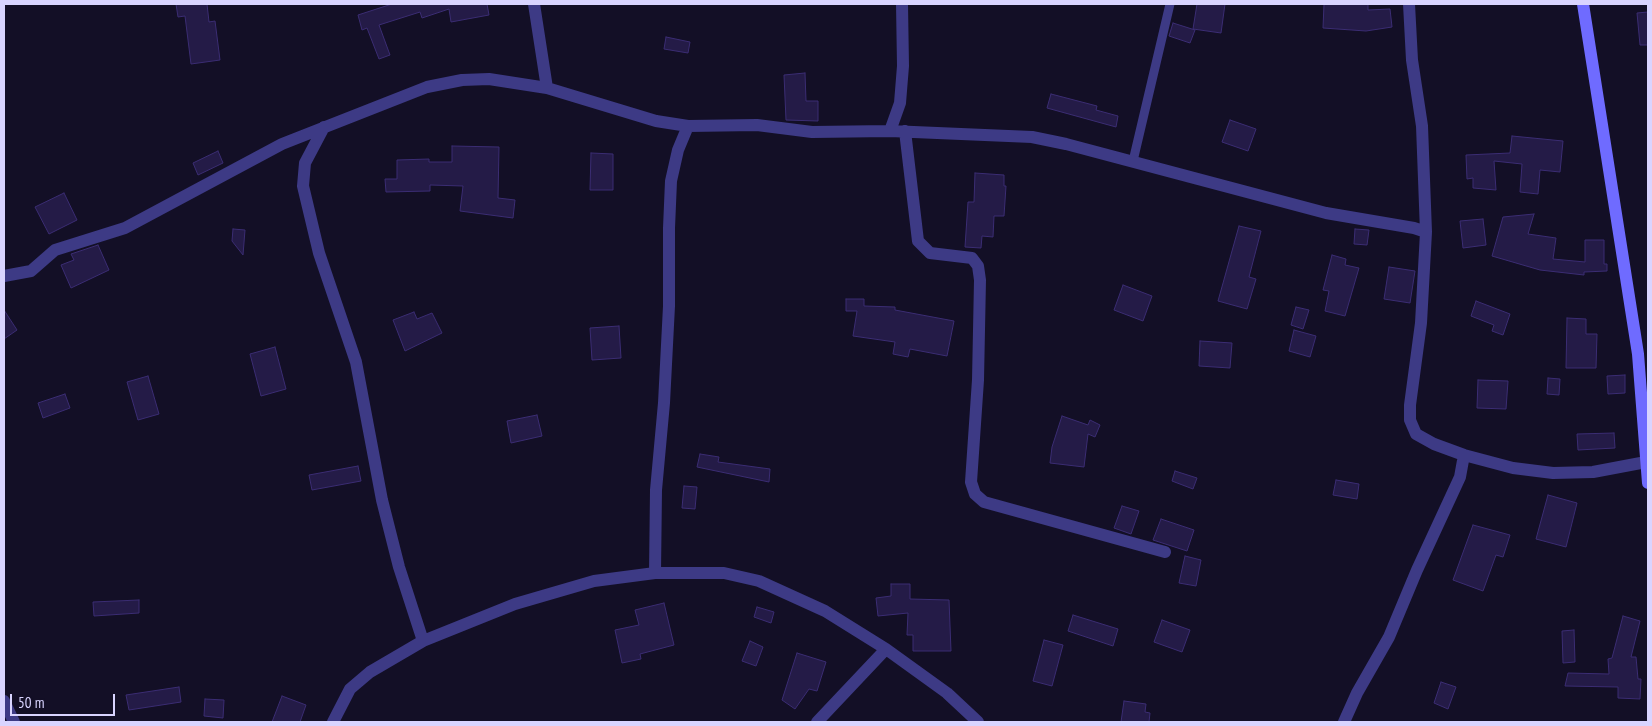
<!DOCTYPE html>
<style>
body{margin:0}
#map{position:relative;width:1652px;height:726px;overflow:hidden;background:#130f26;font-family:"PT Sans Narrow",sans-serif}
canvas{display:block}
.frame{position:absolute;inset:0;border:5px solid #d9d4ff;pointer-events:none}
.scale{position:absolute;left:10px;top:694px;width:105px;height:22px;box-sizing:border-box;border:2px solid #d9d4ff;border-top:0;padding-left:6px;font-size:15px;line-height:18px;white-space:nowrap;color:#d9d4ff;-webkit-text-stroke:4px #130f26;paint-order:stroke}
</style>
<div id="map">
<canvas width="1652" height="726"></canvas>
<div class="frame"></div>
<div class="scale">50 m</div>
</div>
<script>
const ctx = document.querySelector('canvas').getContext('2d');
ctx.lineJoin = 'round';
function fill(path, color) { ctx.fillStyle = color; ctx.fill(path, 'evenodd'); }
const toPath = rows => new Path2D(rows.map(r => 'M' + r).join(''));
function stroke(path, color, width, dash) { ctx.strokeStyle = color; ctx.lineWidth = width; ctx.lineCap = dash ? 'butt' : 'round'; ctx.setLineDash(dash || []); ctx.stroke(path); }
const building = toPath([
 [176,4,207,4,209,22,215,21,220,60,191,64,185,16,178,17,176,4],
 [392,4,487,4,489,15,451,22,449,9,422,18,420,12,379,25,390,55,379,59,367,28,362,30,358,15,392,4],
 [1197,4,1225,4,1221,33,1193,29,1197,4],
 [1324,4,1368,4,1368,10,1390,9,1392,27,1366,31,1323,28,1324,4],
 [1648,12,1648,45,1640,45,1637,13,1648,12],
 [1173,23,1195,30,1190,43,1169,36,1173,23],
 [666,37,690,42,688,53,664,49,666,37],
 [805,73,806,101,818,101,818,121,786,120,784,75,805,73],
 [1051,94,1097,106,1096,110,1118,116,1116,127,1047,108,1051,94],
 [1230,120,1256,129,1248,151,1222,142,1230,120],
 [1512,136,1563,141,1560,172,1540,170,1538,194,1520,192,1522,164,1494,161,1496,190,1473,188,1473,178,1467,179,1466,155,1510,153,1512,136],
 [452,146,499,147,498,198,515,200,513,218,460,211,463,186,430,185,430,191,386,192,385,179,397,179,397,160,429,159,429,162,452,162,452,146],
 [218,151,223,163,198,175,193,163,218,151],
 [591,153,613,154,613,190,590,190,591,153],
 [975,173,1004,175,1004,186,1006,186,1004,216,994,216,993,237,982,236,981,248,965,247,968,202,974,202,975,173],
 [64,193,77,220,49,234,35,207,64,193],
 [1534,214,1528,234,1556,238,1553,259,1585,262,1585,240,1604,240,1604,264,1607,264,1607,271,1584,272,1584,275,1540,270,1492,256,1503,217,1534,214],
 [1483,219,1486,245,1463,248,1460,221,1483,219],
 [1239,226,1261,231,1249,277,1256,279,1247,309,1218,301,1239,226],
 [233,229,245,230,243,255,232,241,233,229],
 [1355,229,1369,230,1367,245,1354,244,1355,229],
 [98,245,109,270,71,288,61,265,74,260,71,254,98,245],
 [1332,255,1346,259,1345,265,1359,268,1345,316,1325,311,1329,291,1323,290,1332,255],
 [1389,267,1415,271,1410,303,1384,299,1389,267],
 [1123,285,1152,296,1143,321,1114,310,1123,285],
 [846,299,864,299,864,306,895,307,895,310,954,321,947,356,910,349,908,357,893,354,895,342,853,336,857,311,846,311,846,299],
 [1476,301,1510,314,1503,335,1492,331,1494,325,1471,316,1476,301],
 [1296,307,1309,310,1303,329,1291,325,1296,307],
 [4,310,17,330,4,339,4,310],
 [414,312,417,319,432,313,442,333,405,351,393,320,414,312],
 [1567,318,1586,319,1586,334,1597,334,1596,368,1566,368,1567,318],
 [619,326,621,358,592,360,590,328,619,326],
 [1294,330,1316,336,1310,357,1289,351,1294,330],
 [1200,341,1232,343,1230,368,1199,366,1200,341],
 [275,347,286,389,261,396,250,354,275,347],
 [1625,375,1625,393,1608,394,1607,376,1625,375],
 [148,376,159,414,138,420,127,382,148,376],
 [1548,378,1560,379,1559,395,1547,394,1548,378],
 [1478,380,1508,381,1506,409,1477,408,1478,380],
 [65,394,70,408,43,418,38,403,65,394],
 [537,415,542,436,511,443,507,421,537,415],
 [1062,416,1088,425,1090,420,1100,425,1095,437,1088,434,1084,467,1050,463,1052,447,1062,416],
 [1614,433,1615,448,1578,450,1577,434,1614,433],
 [700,454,719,457,718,462,770,469,769,482,697,467,700,454],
 [358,466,361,481,312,490,309,475,358,466],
 [1175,471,1197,478,1193,489,1172,481,1175,471],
 [1336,480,1359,484,1357,499,1333,495,1336,480],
 [684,486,697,487,695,509,682,508,684,486],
 [1548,495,1577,503,1566,547,1536,539,1548,495],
 [1122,506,1139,511,1131,534,1114,528,1122,506],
 [1161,519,1194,530,1187,551,1153,540,1161,519],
 [1473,525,1510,535,1503,557,1496,555,1483,591,1453,580,1473,525],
 [1185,556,1201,560,1196,586,1179,583,1185,556],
 [891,584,910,584,910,599,949,600,951,651,913,651,913,635,907,635,908,613,878,616,876,598,891,596,891,584],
 [139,600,139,613,94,616,93,602,139,600],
 [664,603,674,645,640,654,641,659,622,663,615,630,639,625,635,610,664,603],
 [757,607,774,612,771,623,754,617,757,607],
 [1073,615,1118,629,1113,646,1068,631,1073,615],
 [1623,616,1640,621,1631,657,1636,657,1638,679,1641,679,1640,699,1618,698,1618,687,1565,686,1568,673,1609,674,1608,659,1612,658,1623,616],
 [1162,620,1190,630,1182,652,1154,642,1162,620],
 [1574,630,1575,662,1563,663,1562,631,1574,630],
 [1044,640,1063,645,1052,686,1033,681,1044,640],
 [750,641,763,647,756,666,742,661,750,641],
 [797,653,826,662,817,691,809,689,795,709,782,700,797,653],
 [1441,682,1456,687,1448,709,1434,703,1441,682],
 [179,687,181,702,129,710,126,695,179,687],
 [282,696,306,705,300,722,272,722,282,696],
 [205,699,224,700,223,718,204,716,205,699],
 [1124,701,1146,704,1145,712,1150,713,1149,722,1121,722,1124,701]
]);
const lane = toPath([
 [1133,161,1170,4]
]);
const street = toPath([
 [534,4,547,88],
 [1409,4,1412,60,1422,126,1426,232],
 [324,127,305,163,303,186,319,253,356,362,382,500,399,567,423,641],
 [890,131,900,103,903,66,902,4],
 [905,131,918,241,930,253,972,258,978,266,980,280,978,380,971,482,975,494,984,502,1165,552],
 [4,276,31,271,55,250,125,228,282,144,427,87,462,80,489,79,547,88,656,121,688,126,757,125,812,132,890,131,1032,137,1066,144,1326,213,1414,228,1426,232,1421,323,1410,405,1410,420,1416,434,1434,444,1464,455,1513,468,1553,473,1593,472,1646,462],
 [655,573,656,490,664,403,669,306,669,228,671,181,678,150,688,126],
 [4,701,14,722],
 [333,722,350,689,370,672,423,641,515,604,594,581,655,573,724,573,759,581,825,611,886,649,947,693,978,722],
 [817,722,886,649],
 [1344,722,1357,693,1389,637,1417,570,1460,477,1464,455]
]);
const secondary = toPath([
 [1583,4,1638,354,1648,483]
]);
fill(building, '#241b47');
stroke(building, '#3b2d73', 1);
stroke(lane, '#3d3a85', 9);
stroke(street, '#3d3a85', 12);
stroke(secondary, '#6f6bff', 12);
</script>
